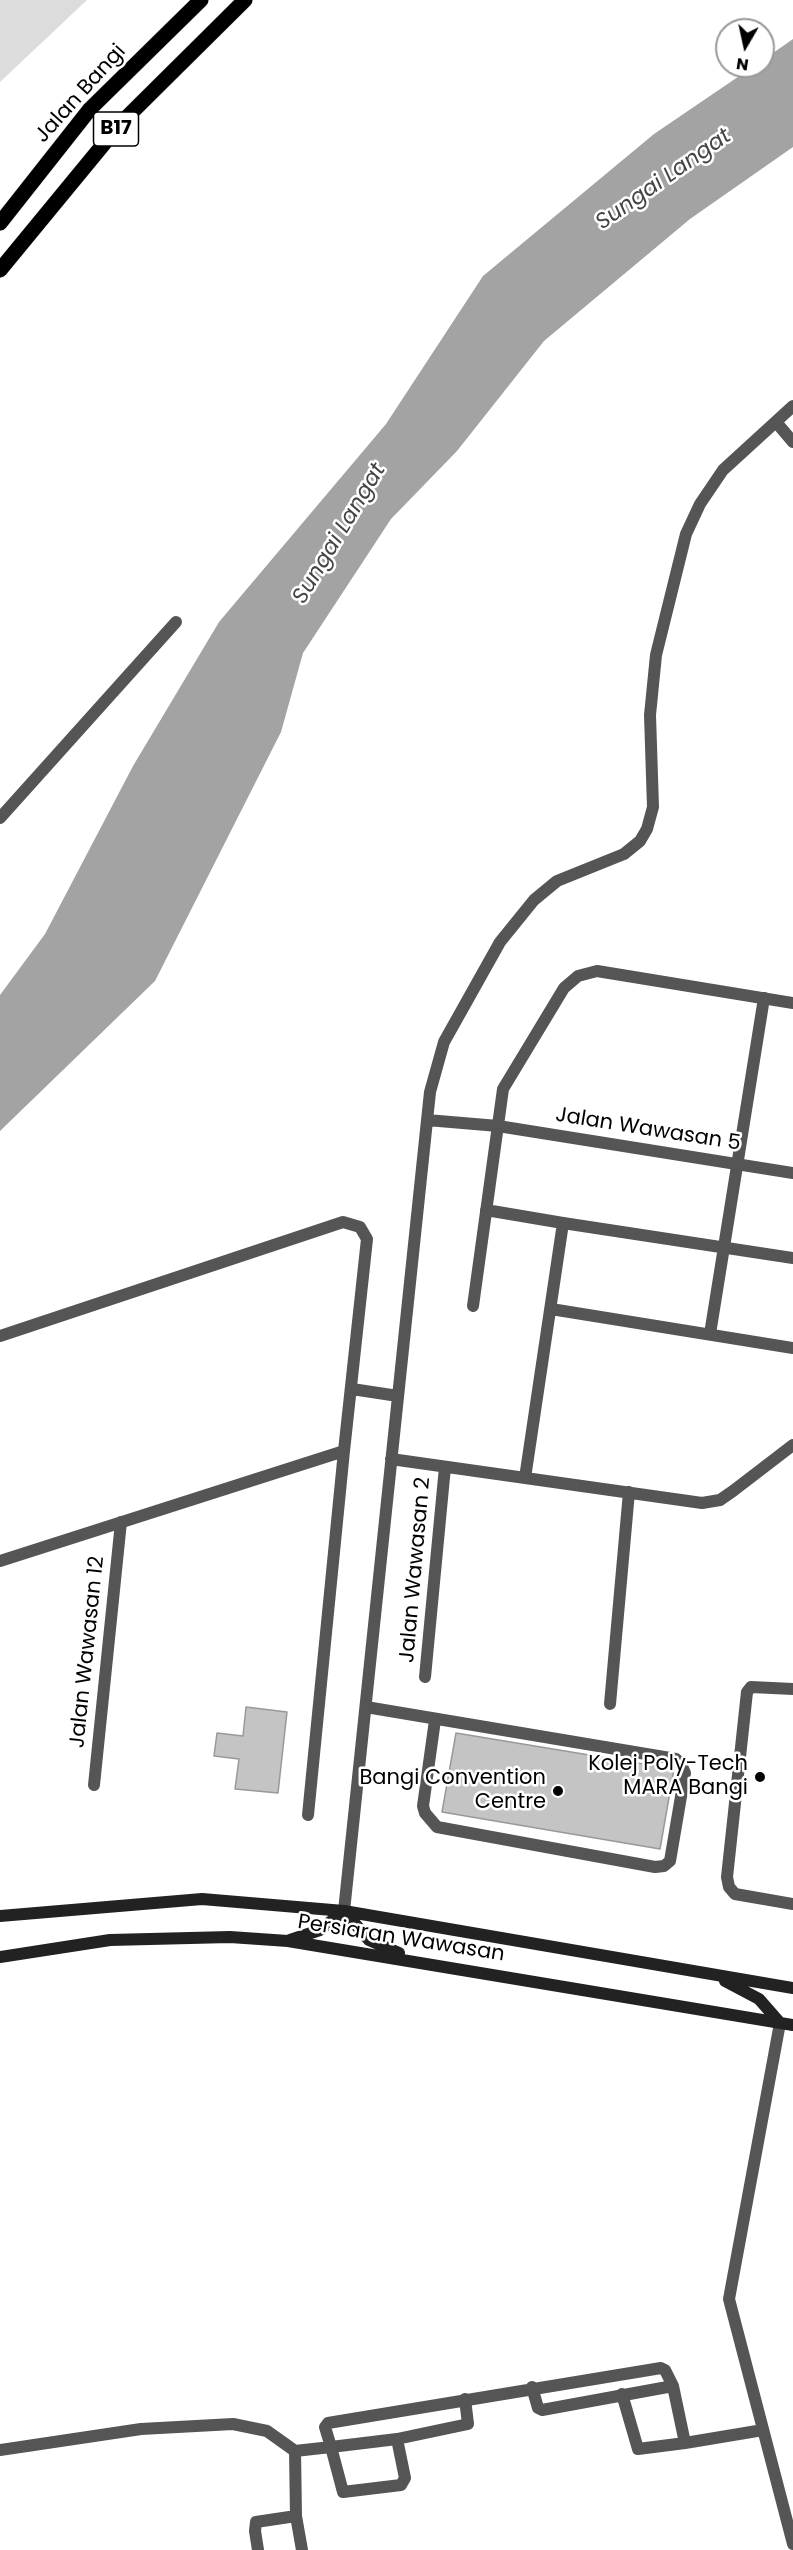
<!DOCTYPE html>
<style>
body{margin:0}
#map{position:relative;width:793px;height:2550px;overflow:hidden;background:#fff;font-family:Poppins,sans-serif}
canvas{display:block}
.north{position:absolute;left:715px;top:18px;width:60px;height:60px;box-sizing:border-box;background:#fff;border:2px solid #999;border-radius:50%;rotate:189deg;font-size:16px;font-weight:700;line-height:24px;text-align:center;color:#000}
.north::after{content:'';display:block;margin:auto;width:21px;height:27px;background:#000;clip-path:polygon(50% 0,100% 100%,50% 72%,0 100%)}
</style>
<div id="map">
<canvas width="793" height="2550"></canvas>
<div class="north">N</div>
</div>
<script>
const ctx = document.querySelector('canvas').getContext('2d');
ctx.lineJoin = 'round';
function fill(path, color) { ctx.fillStyle = color; ctx.fill(path, 'evenodd'); }
const toPath = rows => new Path2D(rows.map(r => 'M' + r).join(''));
function stroke(path, color, width, dash) { ctx.strokeStyle = color; ctx.lineWidth = width; ctx.lineCap = dash ? 'butt' : 'round'; ctx.setLineDash(dash || []); ctx.stroke(path); }
function label(font, color, halo, rows, align = 'center') {
  ctx.font = font + ' Poppins,sans-serif'; ctx.lineWidth = 5; ctx.setLineDash([]); ctx.textBaseline = 'middle'; ctx.strokeStyle = halo; ctx.fillStyle = color; for (const [text, x, y, turn = 0] of rows) {
    ctx.save(); ctx.translate(x, y); ctx.rotate((+turn || 0) * Math.PI / 180); ctx.textAlign = isNaN(turn) ? turn : align; if (halo) ctx.strokeText(text, 0, 0); ctx.fillText(text, 0, 0); ctx.restore();
  }
}
const green = toPath([
 [0,0,87,0,0,82]
]);
const water = toPath([
 [793,39,793,147,690,219,544,341,457,451,391,519,303,653,281,732,155,981,0,1131,0,995,45,934,133,766,219,622,386,424,483,276,654,134,754,66,763,66,763,60]
]);
const building = toPath([
 [246,1707,287,1712,278,1793,235,1789,239,1759,214,1756,217,1733,243,1736,246,1707],
 [456,1733,674,1769,660,1849,442,1812,456,1733]
]);
const lane = toPath([
 [563,1223,793,1258],
 [710,1334,764,998],
 [793,1689,751,1687,747,1692,727,1877,729,1887,735,1894,793,1904],
 [366,1707,676,1759,682,1766,685,1773,670,1861,664,1866,655,1867,437,1827,425,1813,423,1806,435,1720],
 [780,2023,729,2299,793,2544],
 [532,2387,538,2408,542,2410,673,2386],
 [622,2394,638,2449,685,2443],
 [397,2439,331,2447,343,2492,401,2485,405,2478,397,2439,468,2424,465,2399],
 [0,2450,141,2429,233,2424,267,2431,295,2451],
 [258,2550,255,2531,256,2522,296,2516],
 [302,2550,296,2516,295,2451,331,2447,325,2427,328,2423,661,2368,665,2370,673,2386,685,2443,763,2430]
]);
const street = toPath([
 [776,422,793,442],
 [0,818,176,622],
 [427,1120,498,1126,793,1173],
 [486,1210,563,1223,525,1478],
 [473,1306,503,1089,564,988,578,976,597,971,793,1003],
 [551,1309,793,1348],
 [0,1336,343,1222,360,1227,367,1239,344,1451,0,1561],
 [352,1389,398,1396],
 [391,1459,702,1503,720,1500,733,1491,793,1445],
 [425,1677,445,1467],
 [610,1704,629,1492],
 [94,1785,121,1522],
 [308,1815,344,1451],
 [344,1911,430,1092,444,1042,500,942,534,900,557,881,624,854,640,841,647,829,653,807,650,715,656,655,686,534,700,504,723,470,793,406]
]);
const secondary = toPath([
 [344,1911,369,1940,399,1953],
 [0,1916,202,1899,344,1911,793,1988],
 [290,1940,320,1930,344,1911],
 [0,1957,110,1940,230,1937,288,1941,793,2025],
 [725,1981,759,1999,780,2023]
]);
const primary = toPath([
 [0,223,90,109,201,0],
 [0,270,121,123,245,0]
]);
const markers = [
 [760,1777,6,"#000"],
 [558,1791,6,"#000"]
];
const shields = [
 [116,129,45]
];
const shieldNames = [
 ["B17",116,129]
];
const streetNames = [
 ["Jalan Bangi",81,94,-48],
 ["Jalan Wawasan 5",648,1130,9],
 ["Jalan Wawasan 2",416,1570,-85],
 ["Jalan Wawasan 12",88,1652,-84],
 ["Persiaran Wawasan",401,1939,9]
];
const poiNames = [
 ["Kolej Poly-Tech",748,1765],
 ["MARA Bangi",748,1789],
 ["Bangi Convention",546,1779],
 ["Centre",546,1803]
];
const waterNames = [
 ["Sungai Langat",664,180,-35],
 ["Sungai Langat",340,534,-59]
];
fill(green, '#dcdcdc');
fill(water, '#a3a3a3');
fill(building, '#c4c4c4');
stroke(building, '#999', 1.5);
stroke(primary, '#dbdbdb', 16);
stroke(lane, '#555', 12);
stroke(street, '#555', 12);
stroke(secondary, '#222', 12);
stroke(primary, '#000', 15);
for (const [x, y, r, color] of markers) { const dot = new Path2D(); dot.arc(x, y, r, 0, 2 * Math.PI); ctx.fillStyle = color; ctx.fill(dot); stroke(dot, '#fff', 2); }
for (const [x, y, w] of shields) { const box = new Path2D(); box.roundRect(x - w / 2, y - 17, w, 34, 4.5); ctx.fillStyle = '#fff'; ctx.fill(box); stroke(box, '#000', 1.5); }
label('bold 20px', '#000', null, shieldNames);
label('21px', '#000', '#fff', streetNames);
label('21px', '#000', '#fff', poiNames, 'right');
label('italic 22px', '#444', '#fff', waterNames);
</script>
